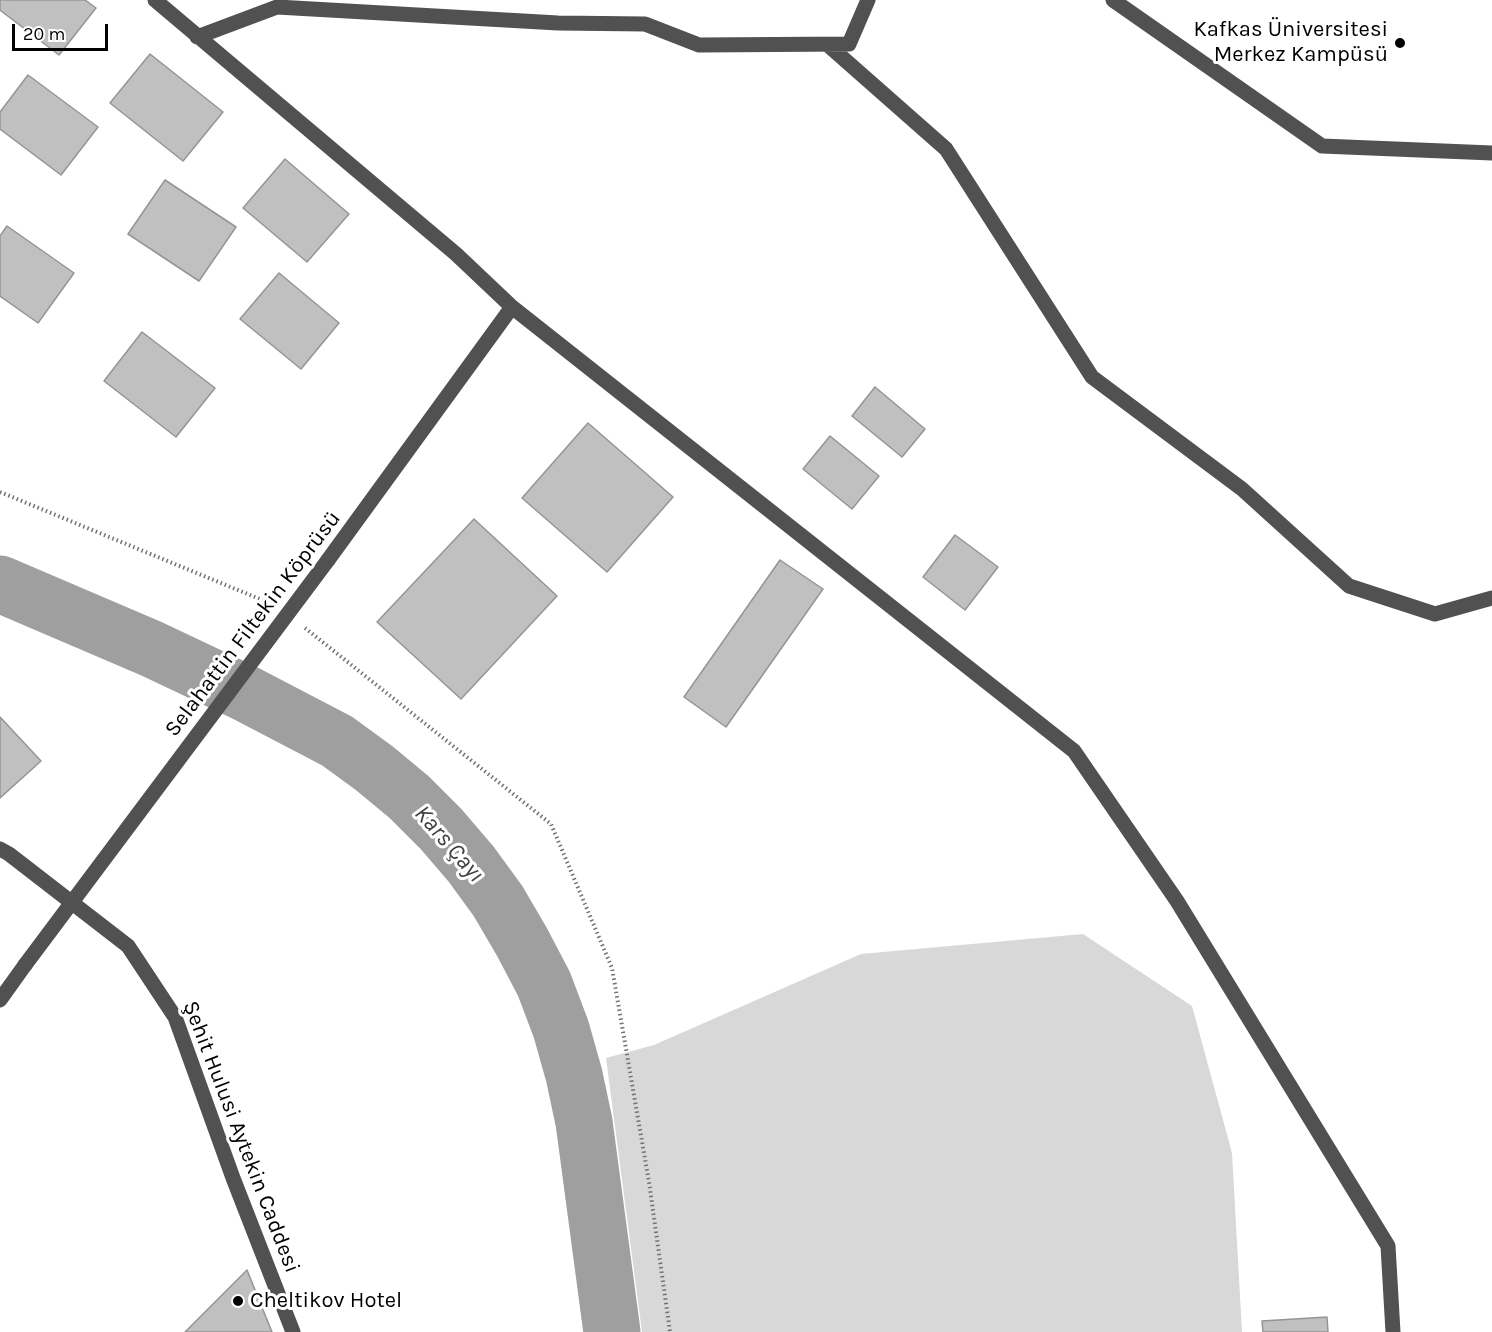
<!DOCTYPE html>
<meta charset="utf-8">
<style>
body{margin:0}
#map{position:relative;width:1492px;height:1332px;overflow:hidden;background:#fff;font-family:Karla,sans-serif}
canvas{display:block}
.scale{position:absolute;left:12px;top:24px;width:96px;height:27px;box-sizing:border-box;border:3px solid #000;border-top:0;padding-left:8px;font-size:18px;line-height:21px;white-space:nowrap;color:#000;-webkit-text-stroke:4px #fff;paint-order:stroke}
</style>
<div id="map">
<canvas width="1492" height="1332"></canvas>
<div class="scale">20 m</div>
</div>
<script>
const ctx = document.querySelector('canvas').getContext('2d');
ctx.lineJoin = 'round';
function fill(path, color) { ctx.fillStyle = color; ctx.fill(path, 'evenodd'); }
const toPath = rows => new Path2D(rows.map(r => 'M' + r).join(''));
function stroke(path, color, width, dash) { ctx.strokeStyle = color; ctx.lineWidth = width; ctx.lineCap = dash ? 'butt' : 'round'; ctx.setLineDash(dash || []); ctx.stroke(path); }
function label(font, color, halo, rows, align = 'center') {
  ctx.font = font + ' Karla,sans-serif'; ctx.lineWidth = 6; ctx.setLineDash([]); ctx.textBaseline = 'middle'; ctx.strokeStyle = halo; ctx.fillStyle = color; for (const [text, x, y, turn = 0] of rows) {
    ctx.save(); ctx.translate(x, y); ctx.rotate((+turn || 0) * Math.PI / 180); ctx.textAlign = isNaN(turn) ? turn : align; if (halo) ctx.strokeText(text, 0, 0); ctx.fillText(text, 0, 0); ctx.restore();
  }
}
const green = toPath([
 [1083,934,1192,1006,1232,1153,1242,1332,642,1332,606,1058,654,1045,861,954]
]);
const river = toPath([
 [0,584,152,649,245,693,337,741,374,768,409,797,441,829,471,864,498,901,522,942,544,984,561,1029,574,1075,584,1122,612,1332]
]);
const building = toPath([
 [0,0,85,0,96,8,59,55,0,10,0,0],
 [150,54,223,112,183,161,110,103,150,54],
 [28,75,98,127,61,175,0,129,0,112,28,75],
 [285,159,349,214,307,262,243,208,285,159],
 [165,180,236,227,199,281,128,234,165,180],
 [7,226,74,273,38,323,0,296,0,236,7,226],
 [279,273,339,323,301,369,240,319,279,273],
 [142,332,215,388,176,437,104,381,142,332],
 [875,387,925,429,902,457,852,416,875,387],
 [588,423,673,497,607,572,522,498,588,423],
 [830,436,879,476,852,509,803,469,830,436],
 [474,519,557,596,461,699,377,622,474,519],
 [955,535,998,567,965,610,923,577,955,535],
 [780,560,823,589,726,727,684,697,780,560],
 [0,717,41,761,0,798,0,717],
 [247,1270,272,1332,185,1332,247,1270],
 [1327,1317,1328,1332,1263,1332,1262,1321,1327,1317]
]);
const path = toPath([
 [0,492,267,602],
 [305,628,551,824,612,968,649,1182,670,1332]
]);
const minor = toPath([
 [155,0,456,254,512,307,1074,751,1177,901,1388,1246,1393,1332],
 [1113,0,1322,146,1492,153],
 [197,37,277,7,558,23,645,24,699,45,849,44,868,0],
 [828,45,946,149,1092,377,1242,489,1349,586,1435,614,1492,598],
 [328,560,512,307],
 [0,849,9,854,128,946,175,1017,233,1178,293,1332],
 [0,1000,25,965]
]);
const minorBridge = toPath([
 [25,965,328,560]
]);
const markers = [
 [1400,43,6,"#000"],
 [238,1301,6,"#000"]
];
const poiNames = [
 ["Kafkas Üniversitesi",1388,30],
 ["Merkez Kampüsü",1388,55],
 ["Cheltikov Hotel",250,1301,"left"]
];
const streetNames = [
 ["Selahattin Filtekin Köprüsü",253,624,-53],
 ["Şehit Hulusi Aytekin Caddesi",241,1137,69]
];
const waterNames = [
 ["Kars Çayı",449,844,49]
];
fill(green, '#d8d8d8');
stroke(river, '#9f9f9f', 57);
fill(building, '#c0c0c0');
stroke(building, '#959595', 1.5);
stroke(path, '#737373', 4, [1.5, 3]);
stroke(minor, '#515151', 15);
stroke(minorBridge, '#515151', 15);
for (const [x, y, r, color] of markers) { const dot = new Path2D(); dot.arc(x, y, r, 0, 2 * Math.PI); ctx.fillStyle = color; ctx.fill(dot); stroke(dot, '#fff', 2); }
label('22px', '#000', '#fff', poiNames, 'right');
label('22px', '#000', '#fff', streetNames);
label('italic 24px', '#404040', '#fff', waterNames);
</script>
